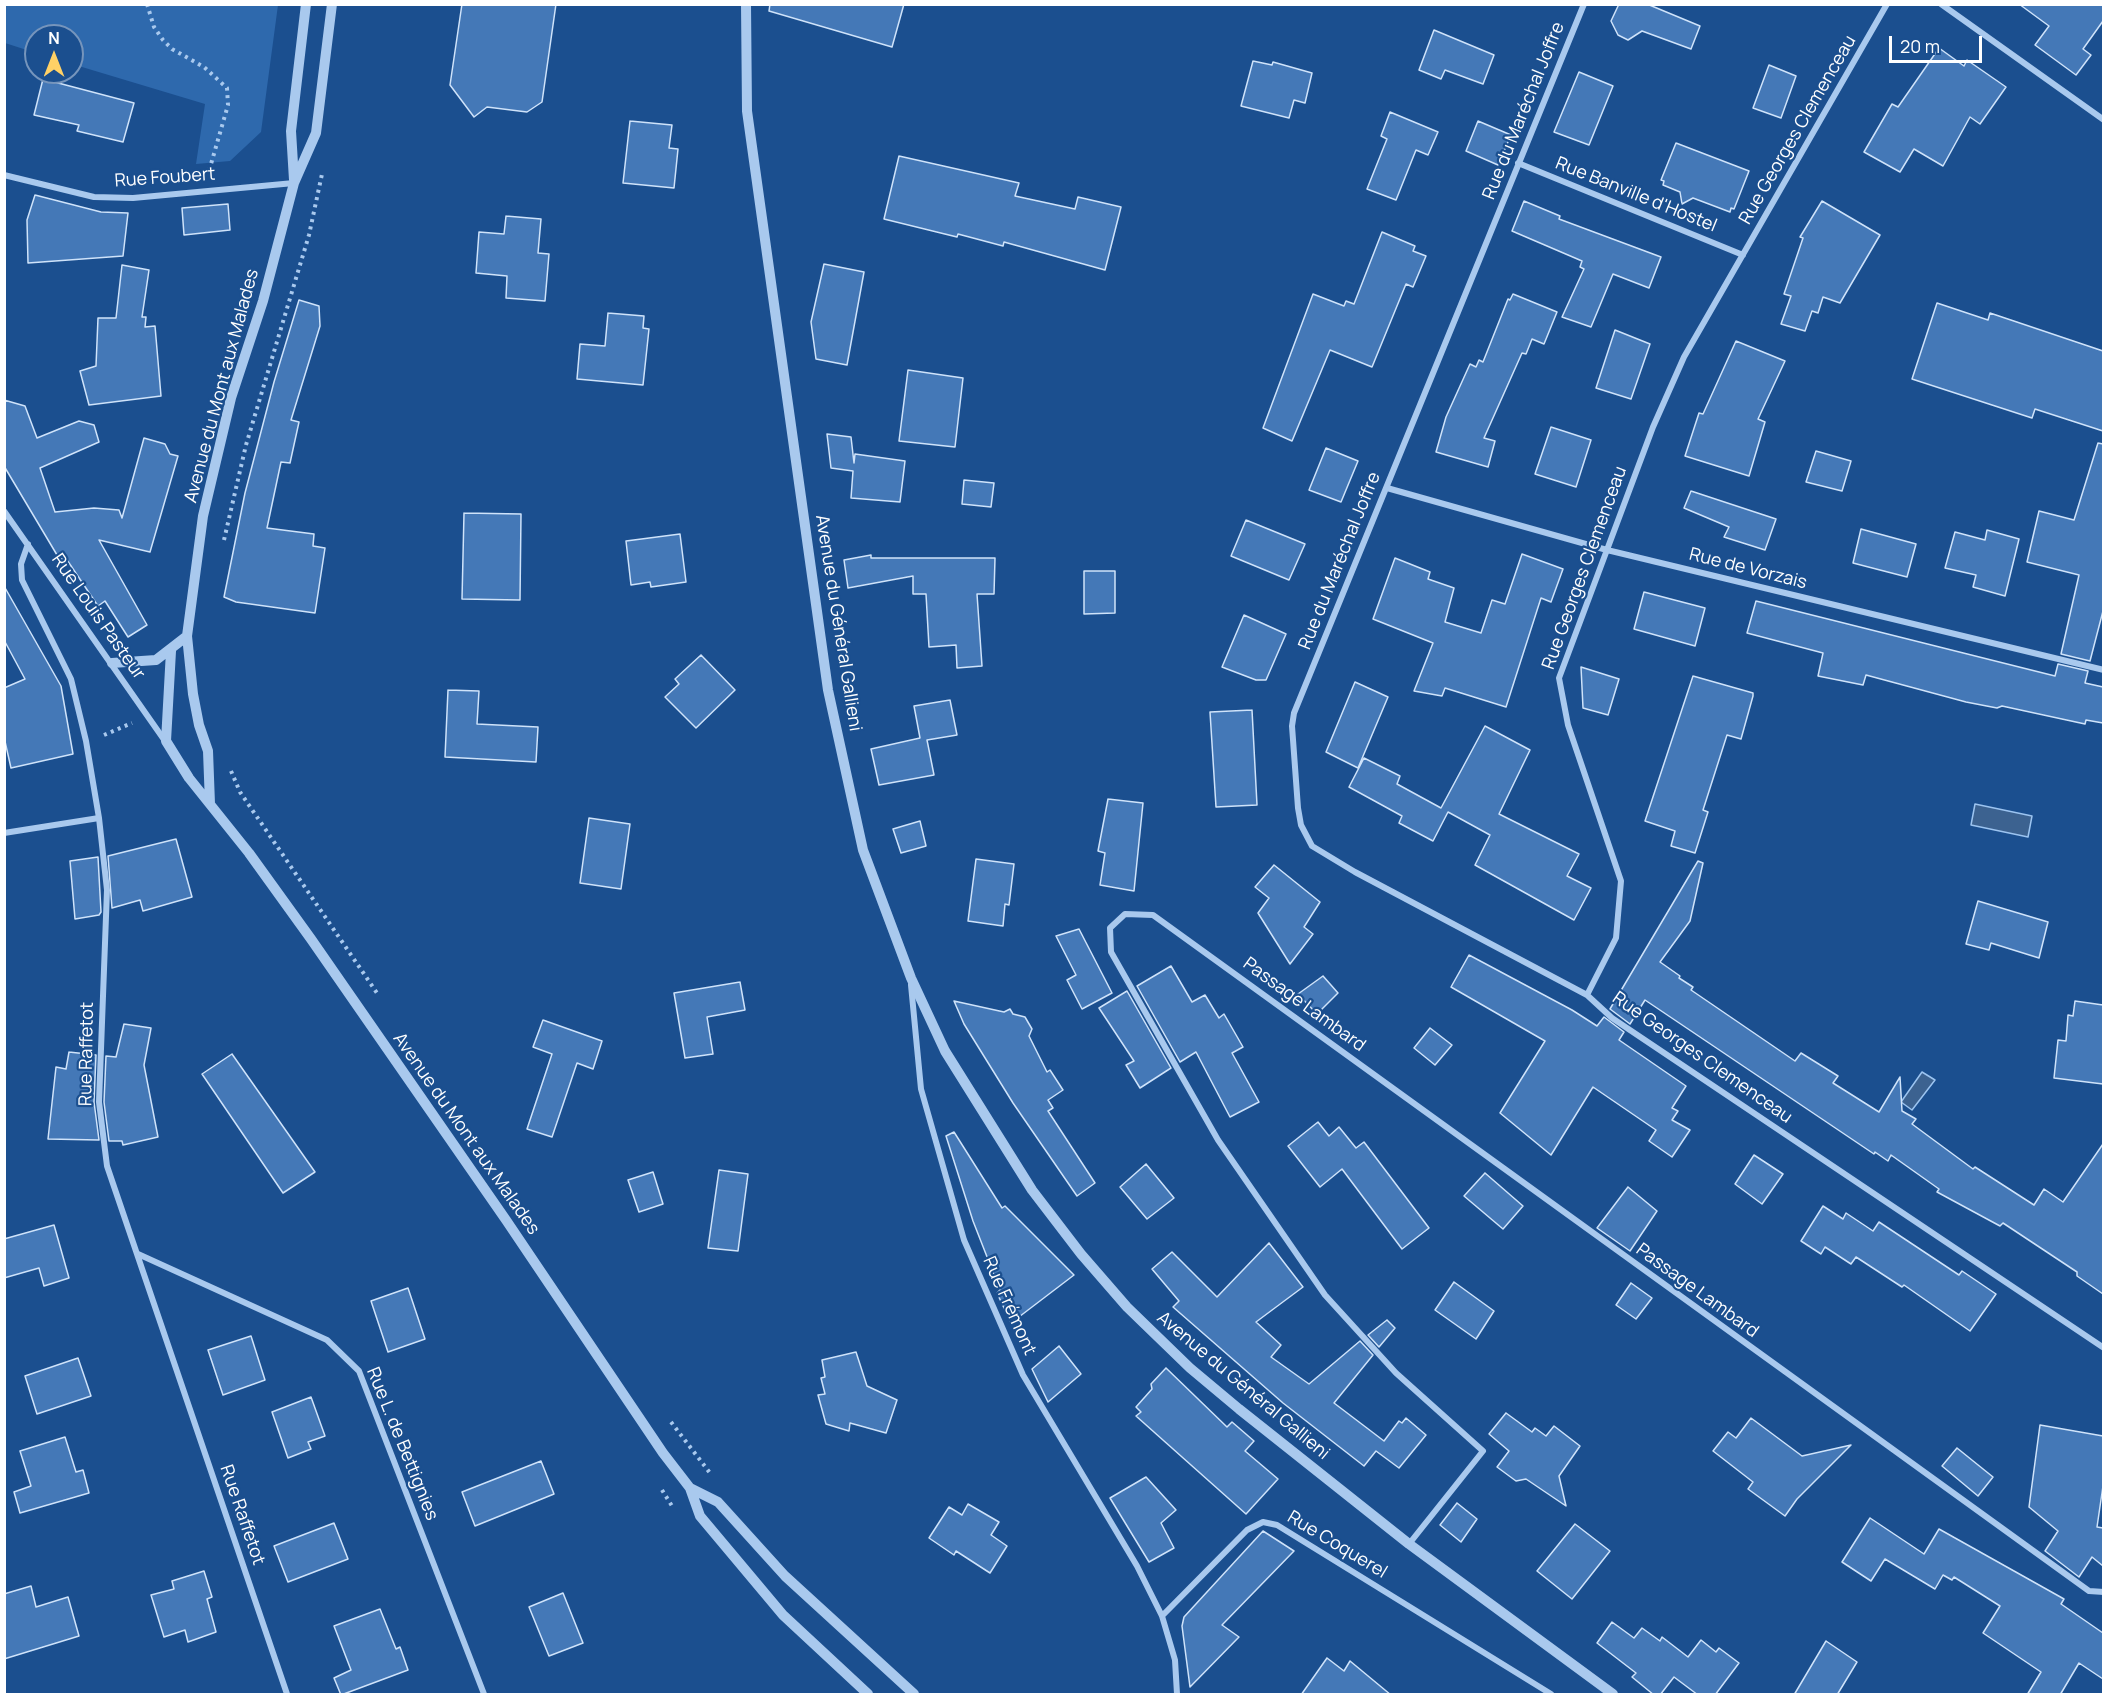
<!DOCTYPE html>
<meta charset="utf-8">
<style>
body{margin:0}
#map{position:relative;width:2108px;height:1699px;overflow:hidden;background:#1b4f8f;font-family:Manrope,sans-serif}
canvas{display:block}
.frame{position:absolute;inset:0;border:6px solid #fff;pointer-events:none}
.north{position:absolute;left:24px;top:24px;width:60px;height:60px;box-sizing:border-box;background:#1b4f8f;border:2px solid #7695bc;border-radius:50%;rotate:0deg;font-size:16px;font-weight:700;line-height:24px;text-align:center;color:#fff}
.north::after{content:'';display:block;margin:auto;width:21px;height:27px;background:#ffd166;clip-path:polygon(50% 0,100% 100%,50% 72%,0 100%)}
.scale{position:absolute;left:1889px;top:36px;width:93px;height:27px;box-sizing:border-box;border:3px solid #fff;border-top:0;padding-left:8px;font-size:18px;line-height:21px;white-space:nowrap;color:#fff;-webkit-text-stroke:4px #1b4f8f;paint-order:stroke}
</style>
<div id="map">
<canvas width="2108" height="1699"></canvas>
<div class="frame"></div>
<div class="north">N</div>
<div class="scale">20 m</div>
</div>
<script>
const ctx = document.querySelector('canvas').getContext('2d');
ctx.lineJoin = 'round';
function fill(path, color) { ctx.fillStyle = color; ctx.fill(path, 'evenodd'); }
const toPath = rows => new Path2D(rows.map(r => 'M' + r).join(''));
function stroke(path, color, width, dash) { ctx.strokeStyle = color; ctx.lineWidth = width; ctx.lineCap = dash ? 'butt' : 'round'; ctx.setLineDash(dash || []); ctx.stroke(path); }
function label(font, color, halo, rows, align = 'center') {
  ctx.font = font + ' Manrope,sans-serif'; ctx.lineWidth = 4.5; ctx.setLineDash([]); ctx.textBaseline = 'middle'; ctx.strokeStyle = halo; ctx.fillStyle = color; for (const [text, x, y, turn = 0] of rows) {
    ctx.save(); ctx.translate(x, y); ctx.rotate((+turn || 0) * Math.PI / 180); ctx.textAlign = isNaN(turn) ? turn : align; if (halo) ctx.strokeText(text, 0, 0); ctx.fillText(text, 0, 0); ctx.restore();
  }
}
const green = toPath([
 [4,5,278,5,261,132,230,161,196,164,205,104,72,64,72,36,36,36,36,53,5,43]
]);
const water = toPath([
 [1975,804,2032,816,2028,837,1971,825,1975,804],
 [1922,1072,1935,1080,1912,1110,1901,1102,1922,1072]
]);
const building = toPath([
 [462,4,556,4,542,102,527,112,487,107,474,117,450,85,462,4],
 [770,4,904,4,892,47,769,11,770,4],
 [1619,4,1647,4,1700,26,1691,49,1642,31,1628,40,1618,35,1611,21,1619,4],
 [2019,4,2103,4,2103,21,2083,49,2091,55,2076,75,2035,45,2049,26,2019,4],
 [1434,30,1494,55,1483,84,1445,70,1441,79,1419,70,1434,30],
 [1939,48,1964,66,1967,60,2006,87,1980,124,1970,117,1943,166,1914,149,1900,172,1864,152,1892,104,1898,107,1939,48],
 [1253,61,1272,65,1273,62,1312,73,1305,103,1294,100,1289,118,1241,106,1253,61],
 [1769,65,1796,76,1781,118,1753,108,1769,65],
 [1579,72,1613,86,1589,145,1554,132,1579,72],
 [43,79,134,103,123,142,77,131,79,125,34,115,43,79],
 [1390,112,1438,132,1428,155,1416,150,1396,200,1367,189,1387,139,1381,136,1390,112],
 [630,121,672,125,669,148,678,149,674,188,623,183,630,121],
 [1478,121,1511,135,1498,165,1466,151,1478,121],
 [1676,143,1749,171,1734,209,1731,208,1730,212,1693,198,1682,204,1680,192,1663,185,1664,181,1661,180,1676,143],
 [899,156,1019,183,1015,196,1075,209,1078,197,1121,207,1105,270,1004,242,1003,246,958,234,957,237,884,219,899,156],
 [35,195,101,212,128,213,123,256,28,263,27,220,35,195],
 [1524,201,1560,216,1559,219,1661,257,1649,288,1613,274,1591,327,1562,317,1584,269,1580,267,1582,261,1512,231,1524,201],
 [1822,201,1880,235,1840,303,1823,297,1818,313,1812,311,1805,331,1781,324,1791,296,1784,294,1803,238,1800,237,1822,201],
 [228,204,230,230,184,235,182,208,228,204],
 [506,216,541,219,538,253,549,254,545,301,506,298,507,276,476,273,479,232,504,234,506,216],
 [1382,232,1415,246,1413,251,1426,256,1413,287,1406,284,1372,367,1330,350,1292,441,1263,428,1313,294,1344,306,1346,301,1354,304,1382,232],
 [824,264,864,272,847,365,816,359,811,322,824,264],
 [122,265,149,270,142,317,146,317,145,327,155,326,161,396,89,405,80,371,96,366,98,318,116,318,122,265],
 [1513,294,1557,312,1544,344,1532,339,1526,354,1522,353,1484,438,1495,441,1488,467,1436,452,1446,417,1470,364,1476,367,1479,360,1483,362,1508,299,1510,300,1513,294],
 [299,300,319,306,320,326,291,420,299,422,290,463,281,462,267,528,314,534,313,546,325,548,315,613,236,602,224,597,245,493,274,382,299,300],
 [1937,303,1988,320,1990,313,2103,351,2103,431,2035,409,2032,418,1912,379,1937,303],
 [608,313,644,316,643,328,649,329,643,385,577,379,580,344,605,346,608,313],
 [1615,330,1650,344,1631,399,1596,388,1615,330],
 [1736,341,1785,361,1758,419,1765,422,1749,476,1685,456,1699,413,1703,414,1736,341],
 [908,370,963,378,955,447,899,441,908,370],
 [4,400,25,406,37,438,79,421,94,425,99,442,40,468,55,512,94,508,119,510,122,518,144,438,165,444,170,454,178,456,150,552,99,540,147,625,128,637,105,601,98,606,65,557,60,560,4,466,4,400],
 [1551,427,1591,440,1576,487,1535,474,1551,427],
 [827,434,851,437,854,463,855,454,905,461,900,502,851,498,853,471,831,468,827,434],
 [2098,443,2103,444,2103,611,2090,661,2061,654,2079,575,2027,562,2039,511,2074,520,2098,443],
 [1326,448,1358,461,1341,502,1309,490,1326,448],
 [1816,451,1851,461,1842,491,1806,482,1816,451],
 [964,480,994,483,991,507,962,504,964,480],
 [1691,491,1776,519,1765,550,1724,537,1729,527,1684,508,1691,491],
 [464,513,521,514,520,600,462,599,464,513],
 [1246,520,1305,544,1289,580,1231,556,1246,520],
 [1861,529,1916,544,1907,577,1853,563,1861,529],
 [1987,530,2019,539,2005,596,1973,587,1976,575,1945,568,1955,532,1985,540,1987,530],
 [680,534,686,582,651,587,650,582,631,585,626,541,680,534],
 [1522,554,1563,569,1551,602,1541,598,1506,707,1445,688,1442,696,1414,691,1433,643,1373,619,1395,558,1430,572,1428,579,1454,588,1445,622,1481,633,1492,600,1505,604,1522,554],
 [871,555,871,558,995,558,994,594,977,594,982,666,957,668,956,645,929,647,926,594,913,594,913,576,848,588,844,560,871,555],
 [1084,571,1115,571,1115,613,1084,614,1084,571],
 [4,586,61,686,73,754,11,768,4,737,4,688,25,679,4,640,4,586],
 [1644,592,1705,608,1695,646,1634,629,1644,592],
 [1756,601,2055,676,2058,664,2088,671,2085,683,2103,687,2103,723,2086,720,2085,724,2002,706,1997,708,1966,702,1866,675,1863,685,1818,676,1823,653,1747,633,1756,601],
 [1244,615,1286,634,1266,680,1256,680,1222,667,1244,615],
 [701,655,735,690,696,728,665,697,679,684,675,679,701,655],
 [1581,667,1619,679,1608,715,1583,708,1581,667],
 [1693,676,1753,693,1753,696,1741,739,1727,735,1703,810,1708,812,1695,853,1671,846,1675,831,1645,821,1693,676],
 [1355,682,1388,697,1358,768,1326,752,1355,682],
 [448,690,479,691,477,724,538,727,536,762,445,757,448,690],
 [950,700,957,735,927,740,934,775,879,785,871,749,920,738,914,706,950,700],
 [1252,710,1257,805,1216,807,1210,712,1252,710],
 [1485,726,1530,750,1499,814,1579,854,1567,876,1591,888,1574,920,1475,865,1490,835,1448,812,1433,841,1399,823,1402,816,1349,787,1364,758,1400,776,1397,784,1441,808,1485,726],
 [1108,799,1143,803,1134,891,1100,885,1105,853,1098,851,1108,799],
 [589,818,630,824,621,889,580,883,589,818],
 [920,821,926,846,901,853,893,829,920,821],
 [176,839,192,897,143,911,140,900,112,908,108,856,176,839],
 [98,857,101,912,99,915,75,919,70,861,98,857],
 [976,859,1014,864,1009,905,1005,904,1003,926,968,921,976,859],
 [1698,861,1703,863,1690,921,1660,962,1680,976,1679,978,1693,987,1691,990,1795,1061,1801,1053,1838,1076,1833,1083,1879,1112,1900,1077,1902,1111,1916,1119,1912,1124,1973,1169,1975,1167,2034,1205,2044,1189,2063,1202,2103,1144,2103,1294,2077,1276,2077,1272,2003,1223,2000,1226,1937,1192,1939,1189,1891,1155,1888,1161,1875,1152,1874,1154,1645,1000,1630,1024,1610,1009,1698,861],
 [1274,865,1320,902,1304,927,1313,934,1290,964,1258,913,1269,898,1255,887,1274,865],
 [1978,901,2048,922,2039,958,1991,943,1989,950,1966,944,1978,901],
 [1079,929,1112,993,1082,1009,1067,980,1076,975,1056,936,1079,929],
 [1469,955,1572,1010,1597,1026,1604,1017,1624,1032,1619,1040,1686,1086,1672,1108,1678,1111,1672,1120,1690,1130,1672,1157,1649,1141,1656,1130,1593,1087,1551,1155,1500,1113,1545,1041,1451,987,1469,955],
 [1171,966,1192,1002,1205,995,1219,1018,1224,1014,1243,1047,1232,1053,1259,1102,1230,1117,1196,1052,1180,1062,1137,986,1171,966],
 [1323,976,1338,993,1317,1014,1298,994,1323,976],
 [740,982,745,1010,707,1017,713,1054,685,1058,674,993,740,982],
 [1127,991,1171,1068,1140,1088,1126,1065,1134,1061,1099,1008,1127,991],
 [954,1001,1004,1012,1010,1009,1013,1014,1025,1017,1032,1029,1029,1036,1047,1072,1050,1070,1063,1090,1048,1100,1053,1108,1048,1111,1095,1183,1077,1196,1013,1103,964,1024,954,1001],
 [2075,1001,2103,1005,2103,1084,2054,1078,2058,1040,2066,1041,2068,1015,2073,1016,2075,1001],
 [543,1020,602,1041,593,1069,577,1063,552,1137,527,1129,552,1054,533,1047,543,1020],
 [124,1024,151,1028,144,1065,158,1137,123,1145,122,1141,109,1141,104,1102,106,1056,116,1057,124,1024],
 [1430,1028,1452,1045,1435,1065,1414,1048,1430,1028],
 [69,1052,96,1055,94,1102,99,1140,48,1139,56,1067,66,1069,69,1052],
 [232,1054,315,1172,283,1193,202,1074,232,1054],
 [1318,1122,1329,1136,1339,1127,1356,1148,1364,1142,1429,1228,1402,1249,1342,1169,1320,1187,1288,1146,1318,1122],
 [954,1132,1002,1208,1005,1206,1074,1275,1011,1323,997,1293,1000,1290,973,1221,946,1136,954,1132],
 [1754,1155,1783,1174,1762,1204,1735,1184,1754,1155],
 [1146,1164,1174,1198,1147,1219,1120,1187,1146,1164],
 [719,1170,748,1174,738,1251,708,1248,719,1170],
 [653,1172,663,1204,639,1212,628,1180,653,1172],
 [1485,1173,1523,1206,1503,1229,1464,1196,1485,1173],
 [1628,1187,1657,1211,1630,1251,1597,1228,1628,1187],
 [1823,1206,1843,1219,1846,1213,1873,1231,1879,1222,1959,1275,1962,1271,1996,1294,1970,1331,1904,1285,1902,1287,1856,1257,1851,1264,1825,1247,1821,1254,1801,1241,1823,1206],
 [54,1225,69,1278,44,1286,39,1268,4,1278,4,1239,54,1225],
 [1269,1243,1303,1287,1256,1322,1281,1345,1271,1357,1309,1384,1360,1341,1373,1355,1334,1403,1384,1441,1399,1421,1402,1423,1406,1418,1426,1435,1399,1468,1376,1451,1364,1466,1283,1403,1173,1307,1179,1301,1152,1269,1172,1252,1217,1297,1269,1243],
 [1454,1282,1494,1311,1476,1339,1435,1310,1454,1282],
 [1631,1283,1652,1298,1636,1319,1616,1305,1631,1283],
 [408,1288,425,1339,388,1352,371,1301,408,1288],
 [1387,1320,1395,1328,1379,1347,1368,1335,1387,1320],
 [251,1336,265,1380,223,1395,208,1350,251,1336],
 [1059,1346,1081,1374,1048,1402,1032,1369,1059,1346],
 [856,1352,867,1386,897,1400,886,1433,850,1423,849,1431,826,1424,818,1395,825,1394,821,1378,825,1377,822,1360,856,1352],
 [78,1358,91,1396,37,1414,25,1376,78,1358],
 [1166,1368,1227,1427,1232,1422,1254,1441,1245,1451,1278,1479,1246,1514,1136,1416,1141,1412,1136,1407,1152,1389,1151,1384,1166,1368],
 [311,1397,325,1436,308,1442,311,1449,288,1458,272,1412,311,1397],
 [1506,1413,1532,1432,1535,1428,1546,1436,1554,1426,1580,1446,1559,1476,1566,1506,1526,1479,1516,1481,1497,1467,1509,1451,1489,1434,1506,1413],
 [1751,1418,1802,1456,1851,1445,1797,1499,1785,1516,1748,1489,1753,1482,1713,1451,1728,1432,1736,1438,1751,1418],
 [2040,1425,2103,1436,2103,1486,2097,1527,2103,1528,2103,1566,2092,1557,2079,1577,2045,1551,2058,1531,2029,1507,2040,1425],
 [65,1437,76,1472,83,1470,89,1493,20,1513,14,1492,31,1486,20,1451,65,1437],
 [1957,1448,1993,1477,1978,1496,1942,1466,1957,1448],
 [541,1461,554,1494,475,1526,462,1492,541,1461],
 [1146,1477,1176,1510,1161,1523,1174,1548,1149,1562,1110,1498,1146,1477],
 [1457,1503,1477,1519,1461,1542,1440,1525,1457,1503],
 [968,1504,999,1522,991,1535,1007,1546,990,1573,956,1551,954,1555,929,1538,949,1507,962,1515,968,1504],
 [1870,1518,1924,1554,1939,1529,2064,1599,2061,1604,2103,1633,2103,1679,2079,1663,2060,1695,2027,1695,2041,1672,1983,1633,2000,1606,1954,1577,1952,1580,1943,1575,1935,1589,1885,1559,1871,1581,1842,1562,1870,1518],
 [334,1523,348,1559,288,1582,274,1546,334,1523],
 [1575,1524,1610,1551,1572,1599,1537,1571,1575,1524],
 [1263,1531,1294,1551,1222,1625,1239,1637,1190,1687,1182,1626,1184,1617,1263,1531],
 [204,1571,212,1597,207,1599,216,1632,188,1642,185,1630,164,1637,151,1595,174,1589,172,1581,204,1571],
 [31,1586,36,1607,68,1597,79,1636,4,1659,4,1594,31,1586],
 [563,1593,583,1643,549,1656,529,1607,563,1593],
 [380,1609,396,1649,400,1647,408,1670,341,1695,334,1678,351,1670,334,1626,380,1609],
 [1612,1622,1634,1638,1642,1628,1660,1641,1662,1637,1688,1657,1701,1640,1716,1652,1719,1648,1739,1663,1715,1695,1698,1695,1674,1677,1660,1695,1654,1695,1632,1677,1636,1673,1597,1643,1612,1622],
 [1826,1641,1857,1662,1837,1695,1794,1695,1826,1641],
 [1327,1658,1344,1671,1350,1661,1391,1695,1301,1695,1327,1658]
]);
const path = toPath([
 [147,4,154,27,163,40,172,49,204,67,227,88,228,105,209,171],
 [224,540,246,445,309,235,322,174],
 [104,735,132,723],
 [231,771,240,792,377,993],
 [671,1422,710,1473],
 [662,1490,672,1506]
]);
const minor = toPath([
 [1584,4,1294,713,1292,726,1298,808,1301,825,1312,846,1355,872,1587,995],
 [1887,4,1684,357,1653,427,1559,678,1568,725,1621,881,1616,938,1587,995,1612,1018,2104,1348],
 [1941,4,2104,120],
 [1518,163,1743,255],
 [4,175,94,197,133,198,294,183],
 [1387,488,1607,550,2104,670],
 [4,511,165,741],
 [28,544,21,564,22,580,71,679,86,741,99,818,107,890,99,1102,107,1166,287,1694],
 [4,833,99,818],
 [911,985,921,1089,964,1240,1023,1375,1137,1566,1162,1616,1175,1660,1177,1694],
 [138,1254,327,1340,359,1371,484,1694],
 [1409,1544,1483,1451,1396,1373,1325,1295,1218,1140,1111,952,1110,928,1125,914,1153,915,2089,1591,2104,1592],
 [1162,1616,1247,1530,1263,1522,1277,1525,1551,1694]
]);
const tertiary = toPath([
 [746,4,747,111,828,690,863,850,911,978,945,1051,1032,1190,1081,1254,1127,1307,1190,1368,1239,1409,1409,1544,1613,1694],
 [294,180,291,131,306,4],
 [171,651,166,741,189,778,249,853,311,939,506,1220,663,1453,690,1488,700,1516,783,1615,868,1694],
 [112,663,156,660,187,636],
 [210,804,208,751,199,725,193,694,187,636,203,516,231,398,263,301,294,183,316,133,332,4],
 [690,1488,718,1502,785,1576,914,1694]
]);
const streetNames = [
 ["Rue du Maréchal Joffre",1524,111,-68],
 ["Rue Georges Clemenceau",1798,130,-60],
 ["Rue Foubert",165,178,-4],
 ["Rue Banville d'Hostel",1636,195,22],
 ["Avenue du Mont aux Malades",222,386,-75],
 ["Rue du Maréchal Joffre",1340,561,-68],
 ["Rue Georges Clemenceau",1585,568,-70],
 ["Rue de Vorzais",1748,569,14],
 ["Rue Louis Pasteur",98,617,55],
 ["Avenue du Général Gallieni",838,623,81],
 ["Passage Lambard",1304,1005,36],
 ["Rue Raffetot",87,1054,-89],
 ["Rue Georges Clemenceau",1702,1058,35],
 ["Avenue du Mont aux Malades",466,1134,55],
 ["Passage Lambard",1697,1291,36],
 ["Rue Frémont",1009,1306,66],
 ["Avenue du Général Gallieni",1243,1386,40],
 ["Rue L. de Bettignies",402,1444,68],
 ["Rue Raffetot",242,1515,71],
 ["Rue Coquerel",1337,1545,31]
];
fill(green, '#2e69ad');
fill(water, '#3c6290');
stroke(water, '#9cc4f0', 1.5);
fill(building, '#4478b7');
stroke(building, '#cfe3fa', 1.5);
stroke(path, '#a9c9ee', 4, [3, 4.5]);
stroke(minor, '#a9c9ee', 6);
stroke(tertiary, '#a9c9ee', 10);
label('18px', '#fff', '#1b4f8f', streetNames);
</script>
